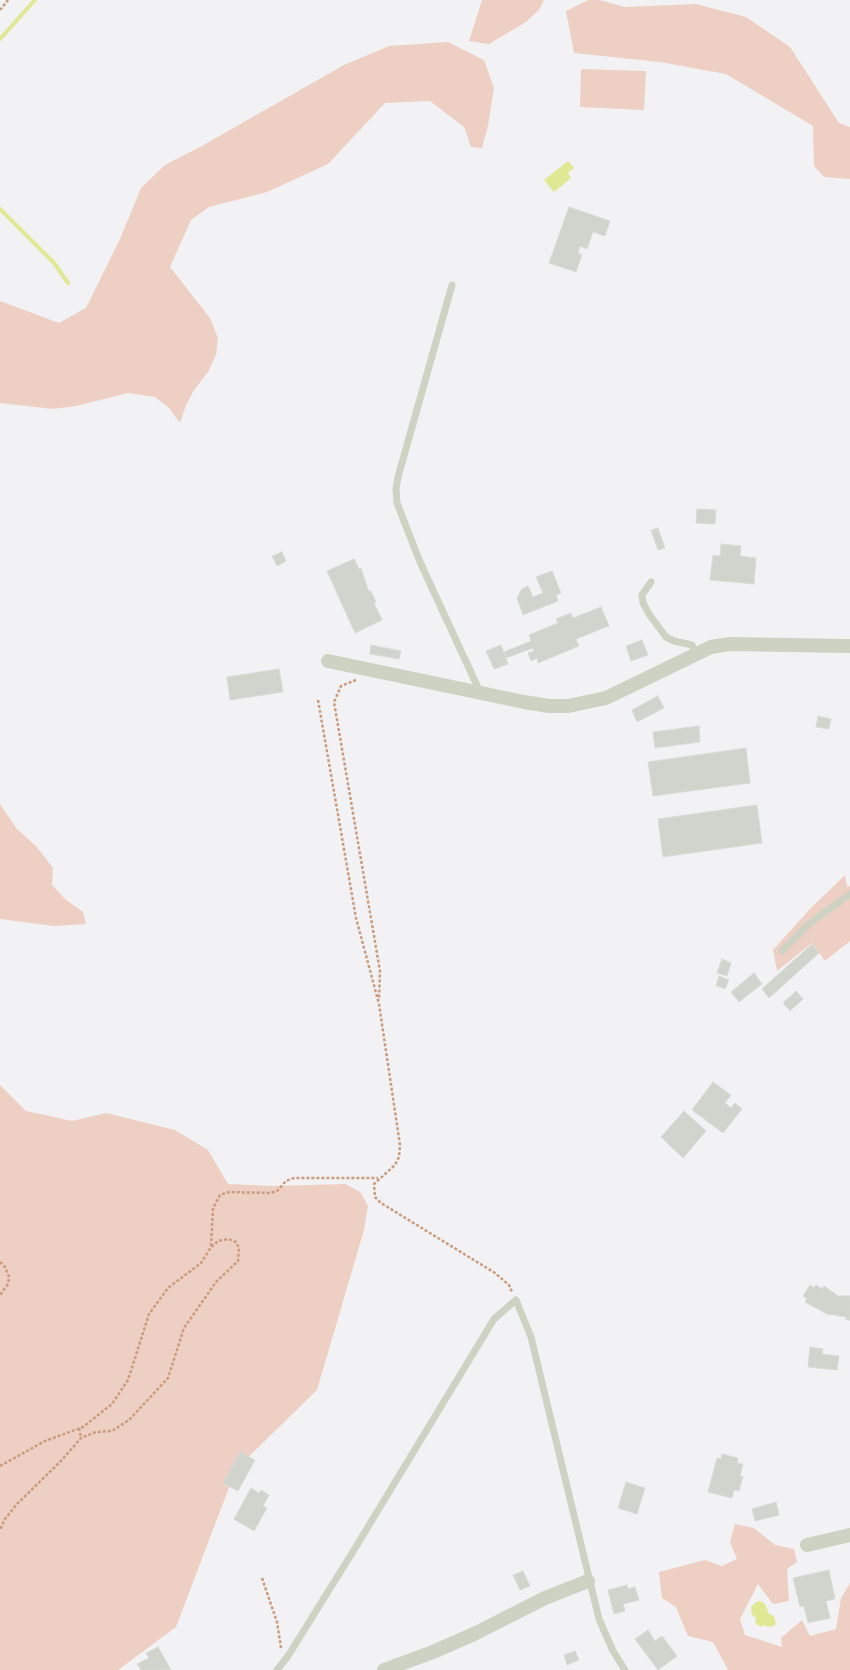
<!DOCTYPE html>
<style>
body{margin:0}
canvas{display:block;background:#f2f2f4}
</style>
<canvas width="850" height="1670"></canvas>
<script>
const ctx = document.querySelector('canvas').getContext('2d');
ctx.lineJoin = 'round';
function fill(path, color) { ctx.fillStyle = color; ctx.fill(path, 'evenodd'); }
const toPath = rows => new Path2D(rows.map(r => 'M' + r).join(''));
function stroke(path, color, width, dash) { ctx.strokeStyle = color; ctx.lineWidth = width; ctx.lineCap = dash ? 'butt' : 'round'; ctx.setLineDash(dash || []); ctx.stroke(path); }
const green = toPath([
 [482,0,544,0,539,10,526,22,489,44,469,41],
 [588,0,599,0,625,7,696,4,746,17,790,47,839,123,850,127,850,179,824,177,814,166,813,126,726,74,660,62,574,53,566,11],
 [448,42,484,60,494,88,488,126,482,148,471,147,464,127,430,101,385,103,328,164,267,192,209,207,191,220,170,267,210,318,218,338,216,355,208,372,194,390,186,405,180,423,169,408,155,397,128,393,76,406,53,409,0,403,0,301,59,323,86,308,120,239,141,188,165,165,200,147,344,65,389,46],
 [581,69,646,71,644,110,580,107],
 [0,804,17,829,37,847,53,868,52,885,65,899,83,912,86,924,54,926,0,919],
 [845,875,847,887,850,886,850,941,825,961,812,943,777,971,773,950,810,909],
 [0,1085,26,1111,72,1121,106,1113,175,1130,208,1150,228,1184,273,1186,345,1184,360,1192,368,1206,364,1230,317,1390,236,1469,176,1627,118,1670,0,1670],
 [735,1524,754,1528,775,1545,794,1549,797,1562,787,1569,789,1601,773,1604,758,1584,740,1619,745,1635,782,1647,781,1638,802,1620,810,1636,836,1629,841,1598,850,1583,850,1670,728,1670,713,1642,688,1636,676,1607,662,1598,659,1572,705,1560,722,1566,737,1559,730,1542]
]);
const water = toPath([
 [568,161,574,168,568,173,571,178,554,192,544,180],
 [760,1601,765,1604,769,1614,774,1616,776,1623,774,1626,767,1627,765,1625,761,1627,755,1623,756,1618,752,1615,751,1607,756,1602]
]);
const stream = toPath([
 [0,39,35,0],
 [0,209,54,263,68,283]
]);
const building = toPath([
 [569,207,610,221,605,236,593,232,587,249,580,246,578,253,582,255,576,272,549,263,569,207],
 [697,509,716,510,715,524,696,523,697,509],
 [658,528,665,548,658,550,651,530,658,528],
 [721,544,741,546,740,556,756,558,754,584,710,580,713,555,720,556,721,544],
 [282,552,286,561,277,566,272,556,282,552],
 [354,559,359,569,361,568,369,592,371,591,376,602,374,603,382,620,355,633,327,571,354,559],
 [552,571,561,593,556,595,558,601,523,615,517,598,522,589,528,586,533,597,543,593,536,577,552,571],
 [601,607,609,626,576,639,579,646,538,663,537,658,531,661,528,653,534,651,533,648,506,658,504,652,531,641,529,635,558,623,556,619,571,613,573,618,601,607],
 [642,640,648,655,631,661,626,646,642,640],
 [371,645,401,651,399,659,370,654,371,645],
 [501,645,508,664,494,669,486,651,501,645],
 [279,669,283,692,230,700,227,677,279,669],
 [658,696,664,708,637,722,632,710,658,696],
 [818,716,831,719,829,729,816,727,818,716],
 [699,726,700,742,655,748,653,732,699,726],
 [746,748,750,783,653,796,648,762,746,748],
 [757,805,762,843,663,857,658,819,757,805],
 [812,944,819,953,769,998,762,989,812,944],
 [722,959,731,963,727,976,717,973,722,959],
 [754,973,762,984,739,1002,731,992,754,973],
 [719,976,729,980,725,989,716,986,719,976],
 [796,991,803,999,790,1011,783,1003,796,991],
 [713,1082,731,1095,725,1103,731,1108,735,1103,742,1109,723,1133,692,1110,713,1082],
 [684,1111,706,1131,683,1158,661,1137,684,1111],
 [810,1285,814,1288,816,1285,822,1289,824,1286,838,1296,850,1296,850,1320,846,1320,846,1317,827,1314,805,1302,807,1299,803,1296,810,1285],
 [810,1347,823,1349,822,1354,839,1356,837,1370,808,1367,810,1347],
 [240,1452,255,1460,238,1491,223,1483,240,1452],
 [722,1454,738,1458,737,1463,743,1464,740,1476,743,1476,739,1491,734,1490,732,1498,708,1492,717,1458,721,1459,722,1454],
 [626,1482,645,1488,637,1514,618,1508,626,1482],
 [251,1488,259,1493,261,1490,269,1495,263,1506,267,1508,254,1531,234,1519,251,1488],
 [776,1502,779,1515,755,1521,752,1509,776,1502],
 [829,1570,835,1599,826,1601,830,1618,808,1623,804,1606,800,1607,793,1578,829,1570],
 [523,1571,530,1586,520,1590,513,1575,523,1571],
 [627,1585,628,1589,635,1587,639,1600,623,1604,625,1611,614,1614,608,1590,627,1585],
 [648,1630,655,1641,662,1636,677,1656,658,1670,635,1639,648,1630],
 [158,1647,171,1670,141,1670,137,1664,149,1658,146,1653,158,1647],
 [575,1651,579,1660,567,1665,564,1655,575,1651]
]);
const path = toPath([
 [0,10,8,0],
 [356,680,341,686,334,702,380,971,379,1000],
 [318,700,356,918,379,1004,400,1145,399,1157,395,1165,374,1184,375,1197,381,1203,495,1273,509,1285,512,1292],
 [211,1246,213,1208,220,1195,229,1192,270,1193,277,1191,286,1181,294,1178,378,1178],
 [0,1262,5,1267,9,1277,8,1284,0,1295],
 [79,1428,81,1438],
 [0,1466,45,1441,83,1427,112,1404,128,1380,149,1314,168,1288,201,1263,211,1247,218,1241,228,1239,236,1242,239,1248,238,1261,216,1282,184,1328,168,1378,129,1420,112,1431,96,1432,81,1438,60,1462,17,1504,5,1519,0,1530],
 [262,1578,277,1622,281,1648]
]);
const service = toPath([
 [452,285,398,477,396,489,397,503,420,562,480,692],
 [651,582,642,595,643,603,649,614,666,637,674,641,692,645,696,653],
 [782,951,809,924,850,894],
 [277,1670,288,1656,354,1550,494,1319,516,1300,531,1337,599,1619,613,1651,625,1670]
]);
const minor = toPath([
 [328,661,524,702,549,706,568,706,606,698,711,647,730,644,850,646],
 [807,1545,850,1535],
 [384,1670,433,1652,474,1634,545,1598,588,1581]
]);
fill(green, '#eecfc4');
fill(water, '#e0e893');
stroke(stream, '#e0e893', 4);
fill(building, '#d0d4cc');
stroke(building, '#d9dcd6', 1);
stroke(path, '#ca9c7d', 2.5, [3, 2]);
stroke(service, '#cdd2c3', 7);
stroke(minor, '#cdd2c3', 14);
</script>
